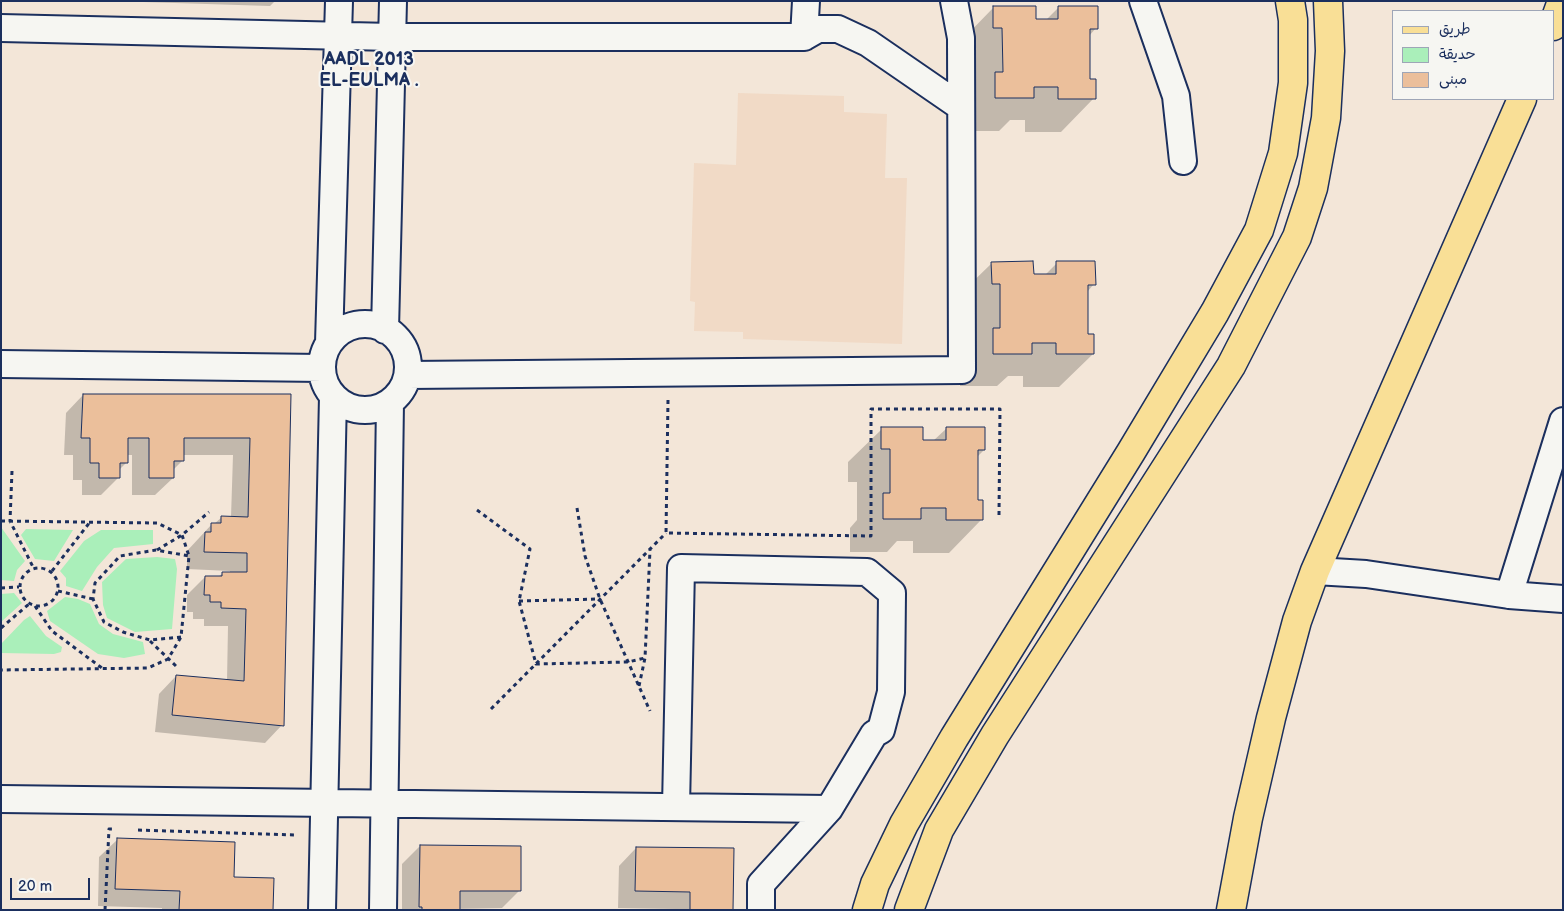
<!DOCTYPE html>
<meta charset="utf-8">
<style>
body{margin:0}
#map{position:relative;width:1564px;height:911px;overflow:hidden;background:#f3e6d8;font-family:"Balsamiq Sans","Playpen Sans Arabic",sans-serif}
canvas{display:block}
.frame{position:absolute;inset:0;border:2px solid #1b2f5e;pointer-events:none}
.legend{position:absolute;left:1392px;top:10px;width:162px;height:90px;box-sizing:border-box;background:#f6f6f2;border:1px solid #9ea6b7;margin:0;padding:6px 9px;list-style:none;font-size:15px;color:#1b2f5e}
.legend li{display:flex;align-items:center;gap:10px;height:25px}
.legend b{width:25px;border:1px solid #9ea6b7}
.scale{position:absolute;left:10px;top:878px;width:80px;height:22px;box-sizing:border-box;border:2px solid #1b2f5e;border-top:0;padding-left:6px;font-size:15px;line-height:18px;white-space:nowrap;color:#1b2f5e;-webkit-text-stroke:4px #f6f6f2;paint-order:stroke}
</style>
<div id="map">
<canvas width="1564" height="911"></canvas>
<div class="frame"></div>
<ul class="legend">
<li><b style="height:6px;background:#f9df96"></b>طريق</li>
<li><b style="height:14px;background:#aaefba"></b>حديقة</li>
<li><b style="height:14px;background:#ebbf9b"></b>مبنى</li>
</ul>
<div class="scale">20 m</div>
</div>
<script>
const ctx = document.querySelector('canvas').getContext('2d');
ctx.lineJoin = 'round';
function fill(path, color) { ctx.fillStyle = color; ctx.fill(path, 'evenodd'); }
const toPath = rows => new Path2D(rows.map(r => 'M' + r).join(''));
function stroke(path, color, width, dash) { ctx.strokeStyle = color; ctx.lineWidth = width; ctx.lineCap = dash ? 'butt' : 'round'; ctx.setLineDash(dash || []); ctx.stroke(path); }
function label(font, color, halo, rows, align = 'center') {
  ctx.font = font + ' "Balsamiq Sans",sans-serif'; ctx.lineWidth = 4; ctx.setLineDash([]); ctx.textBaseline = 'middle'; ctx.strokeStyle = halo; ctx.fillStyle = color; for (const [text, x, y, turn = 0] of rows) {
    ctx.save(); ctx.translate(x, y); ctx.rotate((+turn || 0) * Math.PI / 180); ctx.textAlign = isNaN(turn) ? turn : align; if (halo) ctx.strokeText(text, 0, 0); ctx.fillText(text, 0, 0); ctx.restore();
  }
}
const built = toPath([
 [738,93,844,96,844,112,887,114,885,178,907,178,902,344,743,339,743,332,694,331,695,302,690,301,694,163,736,165]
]);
const green = toPath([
 [1,527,25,561,17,570,14,581,1,580],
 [26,529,73,530,54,561,35,559,21,535],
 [101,530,153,530,153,544,114,548,97,567,82,591,66,586,66,578,60,571,84,541],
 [157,557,175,559,177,569,172,629,135,632,107,618,103,605,102,582,126,559],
 [14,593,22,603,1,622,1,594],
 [65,597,78,599,90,604,99,624,113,634,143,642,145,654,124,658,98,654,50,621,47,611],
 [30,616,46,636,62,647,61,652,54,654,1,653,1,644,24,620]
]);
const shadow = toPath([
 [111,1,275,1,270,6],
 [994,7,1034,20,1046,20,1059,7,1096,28,1089,36,1089,80,1094,98,1061,132,1025,132,1025,120,1010,120,999,131,962,131,961,41],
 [992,263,1033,276,1044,276,1057,263,1094,284,1087,292,1087,336,1093,354,1059,387,1023,387,1023,376,1008,376,997,386,960,386,958,296],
 [83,395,289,395,282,725,265,743,155,732,159,694,176,676,227,681,228,626,204,626,204,619,193,619,193,612,187,612,187,595,205,577,218,577,223,573,230,573,230,571,187,569,187,551,212,524,214,524,222,517,231,517,233,455,182,455,182,461,173,470,173,478,155,495,132,495,132,455,127,455,127,462,119,470,119,477,101,495,82,495,82,480,73,480,73,455,64,455,66,413],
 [947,428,984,450,977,457,977,501,982,519,949,553,913,553,913,541,897,541,887,552,850,552,850,528,857,520,857,482,848,482,848,462,882,429,922,442,933,441],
 [117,840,233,878,272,910,162,910,162,908,98,906,99,857],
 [420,846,520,890,502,908,402,910,402,864],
 [636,848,732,910,618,908,619,866]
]);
const building = toPath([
 [993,6,1036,6,1036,19,1058,19,1058,6,1098,6,1098,29,1090,29,1090,79,1096,79,1096,99,1058,99,1058,87,1034,87,1034,98,995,98,995,72,1003,72,1002,28,993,28,993,6],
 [1033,261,1034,274,1056,274,1056,261,1095,261,1096,285,1088,285,1088,334,1094,334,1094,354,1056,354,1056,343,1032,343,1032,354,993,354,993,328,1000,328,1000,284,992,284,991,262,1033,261],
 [83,394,291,394,284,726,172,715,176,675,244,681,246,609,221,608,221,602,210,602,210,595,204,595,205,576,222,576,222,572,247,572,247,553,204,552,205,532,211,532,211,523,221,523,221,516,248,517,250,438,184,438,184,461,174,461,174,478,149,478,149,438,128,438,128,463,120,463,120,478,99,478,99,463,90,463,90,438,81,438,83,394],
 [881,427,923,427,923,440,946,440,946,427,985,427,985,450,978,450,978,500,983,500,983,520,946,520,946,508,921,508,921,519,883,519,883,493,890,493,890,449,881,449,881,427],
 [117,838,235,842,234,877,274,878,273,910,179,910,180,891,115,889,117,838],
 [420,845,521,846,521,891,460,891,460,910,422,910,422,907,419,907,420,845],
 [636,847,734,848,733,910,690,910,690,892,635,891,636,847]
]);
const path = toPath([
 [668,400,666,533,871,536,871,409,1000,409,999,515],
 [12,471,10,521,33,567],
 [577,508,585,556,600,599,650,711],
 [477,510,530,549,519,601,536,664,628,662,645,658],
 [1,521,157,523,182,535,189,556,181,637,168,659,148,668,1,670],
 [157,550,182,535,209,512],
 '20 587a19 19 0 1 1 38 0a19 19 0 1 1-38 0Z',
 [52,571,90,522],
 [1,588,19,587],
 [58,591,93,599],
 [519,601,600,599],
 [35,606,52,631,102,668],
 [1,628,29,604],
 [181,637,150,640,123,632,104,622,93,599,95,583,120,556,156,550,189,556],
 [150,641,177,667],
 [639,686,645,658,650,550],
 [491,709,666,533],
 [138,830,297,835],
 [105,910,109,829,112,829]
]);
const minor = toPath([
 [1143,1,1176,96,1183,161],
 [1,28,392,37,804,37,818,29,838,29,868,43,961,107],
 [804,37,806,1],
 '322 367a43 43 0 1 1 86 0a43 43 0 1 1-86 0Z',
 [385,330,393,1],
 [329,343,339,1],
 [1,364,322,368],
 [408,375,962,370,961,38,954,1],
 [1315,571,1366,574,1509,595,1563,599],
 [1509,595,1563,421],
 [1,799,829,809],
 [676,807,681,568,867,572,892,593,891,692,881,730,874,734,829,809,761,884,761,910],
 [322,910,333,396],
 [383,910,390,402]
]);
const major = toPath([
 [1553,26,1562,1],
 [1231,910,1248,818,1271,718,1297,621,1315,571,1522,99]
]);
const highway = toPath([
 [867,910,875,884,904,824,954,738,1131,452,1215,312,1259,230,1283,153,1293,83,1293,20,1290,1],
 [909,910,939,830,995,735,1231,366,1297,237,1313,188,1326,118,1330,51,1328,1]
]);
const quarterNames = [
 ["AADL 2013",369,60],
 ["EL-EULMA .",369,81]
];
fill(built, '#f1dac6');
fill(green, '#aaefba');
fill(shadow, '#0003');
fill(building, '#ebbf9b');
stroke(building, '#1b2f5e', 1);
stroke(minor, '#1b2f5e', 30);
stroke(major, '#1b2f5e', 31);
stroke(highway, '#1b2f5e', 31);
stroke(path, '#1b2f5e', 3, [4, 4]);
stroke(minor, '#f6f6f2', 26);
stroke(major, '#f9df96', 28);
stroke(highway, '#f9df96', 28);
label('bold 18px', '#1b2f5e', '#f6f6f2', quarterNames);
</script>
